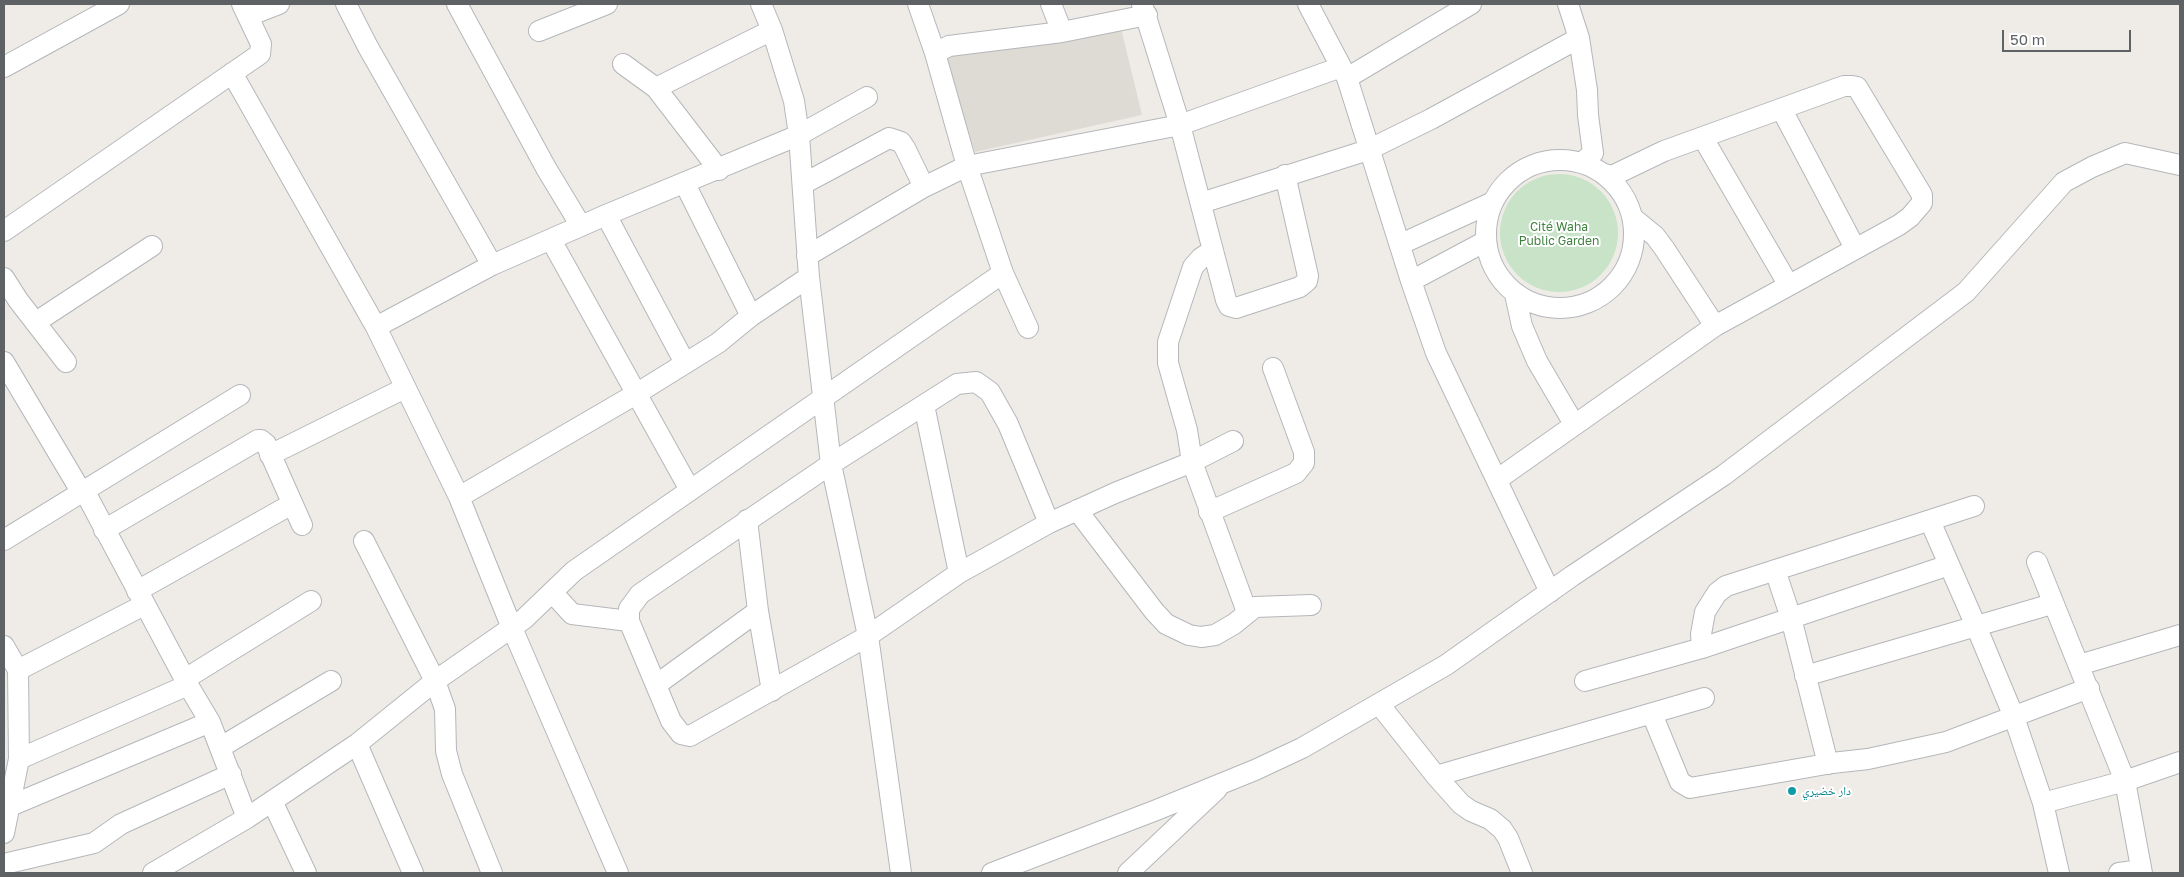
<!DOCTYPE html>
<meta charset="utf-8">
<style>
body{margin:0}
#map{position:relative;width:2184px;height:877px;overflow:hidden;background:#efece7;font-family:"Golos Text",sans-serif}
canvas{display:block}
.frame{position:absolute;inset:0;border:5px solid #5e6265;pointer-events:none}
.scale{position:absolute;left:2002px;top:30px;width:129px;height:22px;box-sizing:border-box;border:2px solid #5e6265;border-top:0;padding-left:6px;font-size:15px;line-height:18px;white-space:nowrap;color:#5e6265;-webkit-text-stroke:4px #fff;paint-order:stroke}
</style>
<div id="map">
<canvas width="2184" height="877"></canvas>
<div class="frame"></div>
<div class="scale">50 m</div>
</div>
<script>
const ctx = document.querySelector('canvas').getContext('2d');
ctx.lineJoin = 'round';
function fill(path, color) { ctx.fillStyle = color; ctx.fill(path, 'evenodd'); }
const toPath = rows => new Path2D(rows.map(r => 'M' + r).join(''));
function stroke(path, color, width, dash) { ctx.strokeStyle = color; ctx.lineWidth = width; ctx.lineCap = dash ? 'butt' : 'round'; ctx.setLineDash(dash || []); ctx.stroke(path); }
function label(font, color, halo, rows, align = 'center') {
  ctx.font = font + ' "Golos Text","Noto Naskh Arabic",sans-serif'; ctx.lineWidth = 4; ctx.setLineDash([]); ctx.textBaseline = 'middle'; ctx.strokeStyle = halo; ctx.fillStyle = color; for (const [text, x, y, turn = 0] of rows) {
    ctx.save(); ctx.translate(x, y); ctx.rotate((+turn || 0) * Math.PI / 180); ctx.textAlign = isNaN(turn) ? turn : align; if (halo) ctx.strokeText(text, 0, 0); ctx.fillText(text, 0, 0); ctx.restore();
  }
}
const education = toPath([
 [1120,24,1142,115,975,152,945,61,954,52]
]);
const green = toPath([
 '1500 233a59 59 0 1 1 118 0a59 59 0 1 1-118 0Z'
]);
const minor = toPath([
 [346,4,368,47,492,265],
 [457,4,546,168,581,226],
 [761,4,772,30,794,101,799,135,809,277,831,464,868,636,901,873],
 [918,4,935,53,967,166,1003,273,1028,328],
 [1051,4,1062,32],
 [1142,4,1180,125,1226,300,1229,306,1236,308,1300,287,1307,281,1308,276,1285,175],
 [1308,4,1347,78,1411,281,1436,353,1550,592],
 [1568,4,1579,38,1587,90,1588,115,1593,153,1582,163],
 [248,16,279,4],
 [539,31,607,4],
 [935,53,949,46,1062,32,1147,15],
 [623,64,656,88,719,170],
 [4,67,119,4],
 [232,73,376,327,459,497,512,628,618,873],
 [1347,78,1471,4],
 [656,88,772,30],
 [1782,110,1855,248],
 [1703,138,1788,284],
 '1486 234a74 74 0 1 1 148 0a74 74 0 1 1-148 0Z',
 [685,184,751,316],
 [803,184,889,138,901,142,905,148,924,187],
 [1201,203,1368,150,1431,119,1579,38],
 [606,215,685,363],
 [1633,218,1655,236,1664,248,1715,326],
 [4,231,260,54,261,44,242,4],
 [551,240,690,490],
 [1401,244,1493,202],
 [1213,250,1201,258,1193,267,1168,342,1168,363,1187,430,1192,462,1247,612],
 [807,256,924,187,967,166,1180,125,1341,67],
 [4,278,18,300,66,362],
 [1411,281,1486,241],
 [1515,294,1522,326,1537,361,1574,424],
 [36,322,152,246],
 [376,327,492,265,606,215,799,135,867,97],
 [4,362,82,493],
 [924,405,959,573],
 [270,455,405,388],
 [1498,479,1715,326,1899,225,1910,217,1922,203,1922,195,1857,87,1852,86,1844,86,1664,151,1612,176,1604,174],
 [85,492,188,685,210,722,247,818],
 [459,497,636,394,718,343,751,316,809,277],
 [1077,510,1154,611,1166,624,1189,635,1201,637,1215,635,1234,624,1255,607,1311,605],
 [1209,512,1296,473,1304,463,1304,452,1273,368],
 [747,520,758,611,772,691],
 [1930,521,1976,626,2014,717,2043,803,2059,873],
 [1049,523,1008,424,990,392,976,382,957,384,831,464,640,594,629,609,629,621,671,721,681,734,690,736,868,636,959,573,1049,523,1115,493,1192,462,1233,441],
 [104,530,258,440,261,440,266,444,302,525],
 [4,540,240,395],
 [364,541,435,681,445,709,446,751,452,774,492,873],
 [2037,562,2125,781,2142,873],
 [1775,570,1791,618,1828,764],
 [137,591,292,504],
 [552,592,572,614,629,621],
 [4,646,18,670,19,759,4,833],
 [1702,648,1701,634,1705,612,1717,593,1726,586,1974,506],
 [2079,665,2180,635],
 [18,670,144,605],
 [1805,676,2052,604],
 [185,679,311,601],
 [1585,681,1702,648,1949,565],
 [656,685,758,611],
 [1379,704,1436,776,1461,804,1471,811,1490,819,1502,829,1508,838,1522,873],
 [1652,714,1680,782,1690,788,1832,763,1868,759,1946,742,2089,688],
 [357,744,413,873],
 [221,747,331,681],
 [19,759,188,685],
 [1436,776,1704,698],
 [272,801,306,873],
 [2043,803,2125,781,2180,762],
 [10,806,210,722],
 [4,864,94,843,121,824,231,774],
 [153,873,247,818,357,744,435,681,524,619,574,571,1003,273],
 [992,873,1154,811,1255,770,1302,748,1446,665,1572,576,1724,475,1966,292,2064,182,2092,167,2125,153,2180,165],
 [1128,873,1217,789],
 [2119,873,2141,870]
]);
const markers = [
 [1792,791,5,"#0f9aa8"]
];
const parkNames = [
 ["Cité Waha",1559,227],
 ["Public Garden",1559,241]
];
const cultureNames = [
 ["دار خضيري",1802,791]
];
fill(education, '#dedbd5');
fill(green, '#c8e3c7');
stroke(minor, '#b4b7ba', 22);
stroke(minor, '#fff', 20);
for (const [x, y, r, color] of markers) { const dot = new Path2D(); dot.arc(x, y, r, 0, 2 * Math.PI); ctx.fillStyle = color; ctx.fill(dot); stroke(dot, '#fff', 2); }
label('12px', '#428241', '#fff', parkNames);
label('12px', '#0d838f', '#fff', cultureNames, 'left');
</script>
